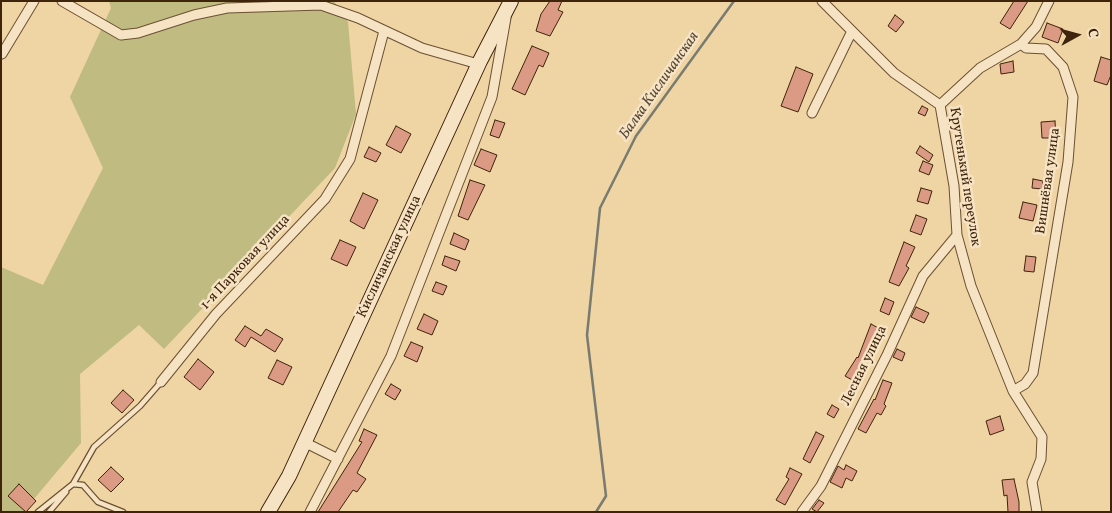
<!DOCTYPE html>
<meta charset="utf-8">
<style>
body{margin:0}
#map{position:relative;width:1112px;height:513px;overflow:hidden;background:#efd4a4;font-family:Vollkorn,serif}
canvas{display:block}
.frame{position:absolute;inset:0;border:2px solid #3f240c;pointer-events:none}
.north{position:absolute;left:1052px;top:10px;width:50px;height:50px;-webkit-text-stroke:4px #f5e3c4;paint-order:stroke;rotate:83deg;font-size:14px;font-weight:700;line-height:20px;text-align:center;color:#3f240c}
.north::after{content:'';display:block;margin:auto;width:18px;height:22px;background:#3f240c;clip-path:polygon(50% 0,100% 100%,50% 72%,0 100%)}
</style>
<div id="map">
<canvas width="1112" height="513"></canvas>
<div class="frame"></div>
<div class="north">С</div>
</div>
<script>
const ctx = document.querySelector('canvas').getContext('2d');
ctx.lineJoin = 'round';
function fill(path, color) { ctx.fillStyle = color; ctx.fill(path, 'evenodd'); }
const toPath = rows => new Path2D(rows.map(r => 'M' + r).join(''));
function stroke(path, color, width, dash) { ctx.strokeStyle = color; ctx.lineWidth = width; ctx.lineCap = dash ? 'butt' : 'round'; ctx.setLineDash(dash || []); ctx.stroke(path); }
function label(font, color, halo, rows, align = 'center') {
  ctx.font = font + ' Vollkorn,serif'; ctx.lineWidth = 5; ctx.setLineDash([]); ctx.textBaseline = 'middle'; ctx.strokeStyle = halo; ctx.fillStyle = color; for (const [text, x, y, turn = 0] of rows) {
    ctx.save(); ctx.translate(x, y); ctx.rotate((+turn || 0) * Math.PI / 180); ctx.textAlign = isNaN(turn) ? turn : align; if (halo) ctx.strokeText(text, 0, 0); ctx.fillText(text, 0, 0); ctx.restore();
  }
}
const green = toPath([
 [109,1,334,1,348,22,356,114,335,168,164,349,139,325,80,374,81,443,23,512,1,512,1,267,43,285,103,168,70,97,111,8]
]);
const stream = toPath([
 [596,512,606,496,587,335,600,208,636,136,734,1]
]);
const building = toPath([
 [550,1,562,1,558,10,563,12,550,36,536,31,541,14,550,1],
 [1014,1,1028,1,1010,29,1000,23,1014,1],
 [895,15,904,22,896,32,888,26,895,15],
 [1047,23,1063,29,1058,43,1042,37,1047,23],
 [532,46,549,53,543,67,539,65,525,95,512,89,532,46],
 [1101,57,1111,60,1111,75,1107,85,1094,81,1101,57],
 [1013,61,1014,72,1001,74,1000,64,1013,61],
 [796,67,813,74,798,112,781,106,796,67],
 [922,106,928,109,925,116,918,113,922,106],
 [495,120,505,123,499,138,490,135,495,120],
 [1055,121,1056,138,1042,138,1041,122,1055,121],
 [396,126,411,134,401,153,386,145,396,126],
 [920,146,933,155,929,162,916,153,920,146],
 [369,147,381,153,376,162,364,157,369,147],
 [481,149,497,155,490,172,474,165,481,149],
 [923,161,933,165,929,175,919,171,923,161],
 [1033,179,1043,181,1042,189,1032,188,1033,179],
 [470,180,485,185,468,220,458,216,470,180],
 [921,188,932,191,928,204,917,201,921,188],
 [363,193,378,200,364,229,350,221,363,193],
 [1023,202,1037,205,1033,221,1019,218,1023,202],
 [916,215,927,219,921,235,910,231,916,215],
 [454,233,469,240,465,250,450,244,454,233],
 [340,240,356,247,347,266,331,259,340,240],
 [904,242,915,247,906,266,909,268,899,286,889,282,904,242],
 [445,256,460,261,456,271,442,265,445,256],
 [1026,256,1036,257,1034,272,1024,271,1026,256],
 [436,282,447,286,443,295,432,291,436,282],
 [885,298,894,302,889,315,880,311,885,298],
 [916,307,929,313,924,323,911,317,916,307],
 [424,314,438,321,432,335,417,329,424,314],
 [871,324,880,329,854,381,845,376,857,357,858,358,871,324],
 [245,326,261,336,266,329,283,339,275,352,251,337,245,347,235,340,245,326],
 [411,342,423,347,417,362,404,356,411,342],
 [897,349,905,353,902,361,893,357,897,349],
 [198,359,214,372,200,390,184,377,198,359],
 [277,360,292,367,283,385,268,378,277,360],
 [883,380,892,383,884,404,886,406,881,415,877,413,866,433,858,429,874,399,875,400,883,380],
 [391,384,401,390,395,400,385,394,391,384],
 [123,390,134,400,122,413,111,403,123,390],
 [832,405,839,409,834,418,827,414,832,405],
 [1000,416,1004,430,990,435,986,421,1000,416],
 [364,429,377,435,357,473,366,479,357,492,353,490,338,512,318,512,362,442,359,441,364,429],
 [816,432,824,436,810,463,803,459,816,432],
 [846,465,857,471,852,481,846,478,842,488,830,482,838,466,844,470,846,465],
 [111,467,124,479,111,492,98,480,111,467],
 [790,468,802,474,785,505,776,500,789,479,786,477,790,468],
 [1014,479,1019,502,1019,512,1008,512,1007,495,1004,496,1002,480,1014,479],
 [19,484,36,501,26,512,8,496,19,484],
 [819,500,824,503,817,512,812,509,819,500]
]);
const lane = toPath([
 [73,484,83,485,98,502,123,512],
 [38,512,73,484,94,447,140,406,161,382],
 [49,512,66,492]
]);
const street = toPath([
 [62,1,121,35,138,33,194,15,227,8,321,5,358,18,422,48,478,64],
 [822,1,894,73,940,105,954,186,957,235,971,286,1013,391,1042,437,1041,459,1032,482,1037,512],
 [2,54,34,1],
 [940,105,980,68,1021,44],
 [812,113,852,31],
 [161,382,216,314,325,199,350,159,384,31],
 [1013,391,1025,384,1033,373,1068,162,1073,97,1063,67,1046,49,1026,48,1021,44,1036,27,1049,1],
 [304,442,338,459],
 [310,512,391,356,492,97,506,18],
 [802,512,821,486,887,355,923,276,957,235]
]);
const secondary = toPath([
 [268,512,289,476,480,61,511,1]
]);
const streetNames = [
 ["Крутенький переулок",964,177,81],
 ["Вишнёвая улица",1049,181,-82],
 ["Кисличанская улица",390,257,-65],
 ["1-я Парковая улица",246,263,-47],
 ["Лесная улица",865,366,-64]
];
const waterNames = [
 ["Балка Кисличанская",660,86,-55]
];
fill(green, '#bfbb81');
stroke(stream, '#797b70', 2.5);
fill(building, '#db9a83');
stroke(building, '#3f240c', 1);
stroke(lane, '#6b5032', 7);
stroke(street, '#6b5032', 11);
stroke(secondary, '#3f240c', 16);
stroke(lane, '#f5e3c4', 4.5);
stroke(street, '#f5e3c4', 9);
stroke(secondary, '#f5e3c4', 14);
label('14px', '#3f240c', '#f5e3c4', streetNames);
label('italic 15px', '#574836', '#f5e3c4', waterNames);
</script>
